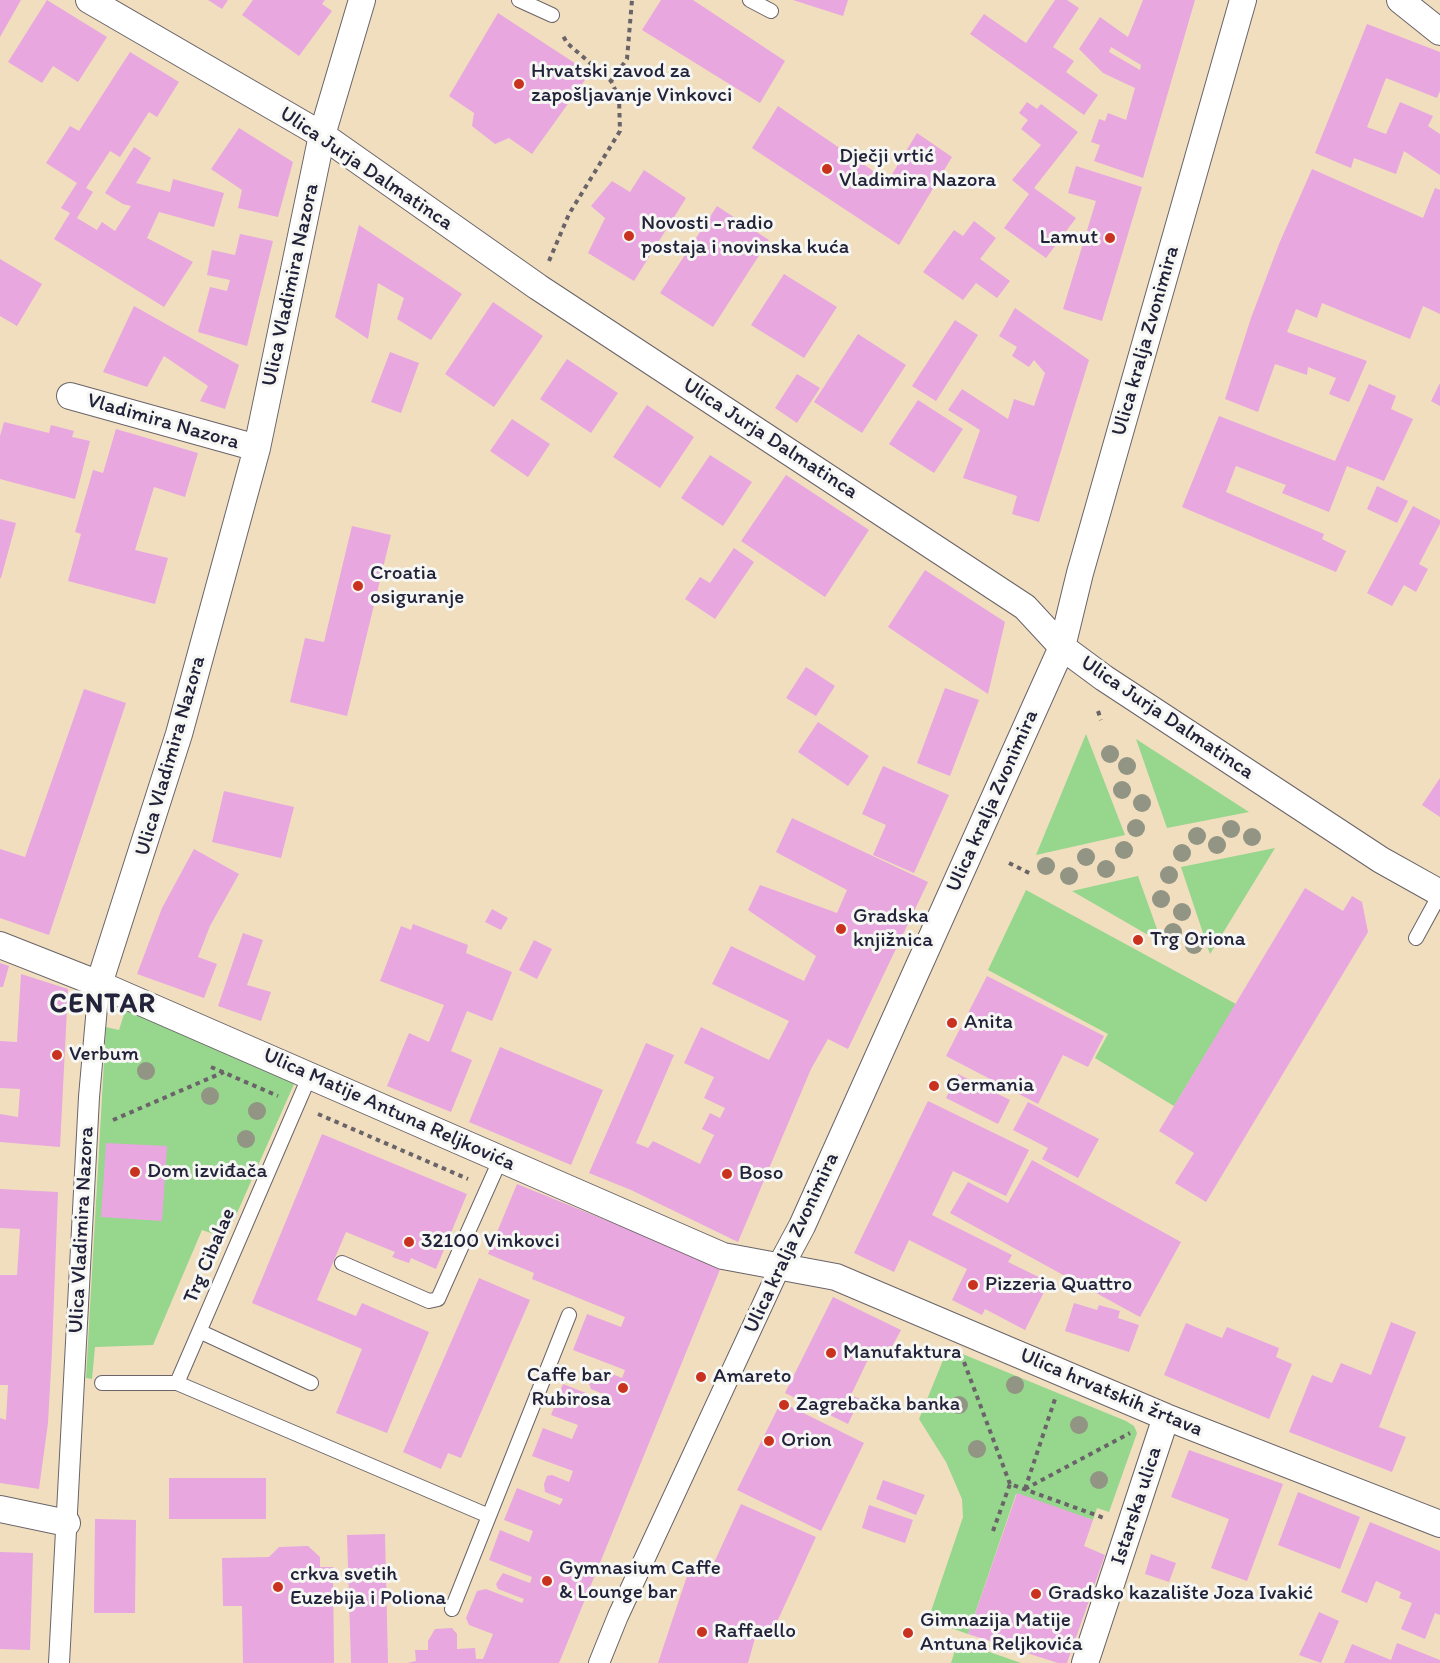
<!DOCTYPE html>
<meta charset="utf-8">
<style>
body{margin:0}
canvas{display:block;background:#f0debf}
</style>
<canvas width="1440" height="1663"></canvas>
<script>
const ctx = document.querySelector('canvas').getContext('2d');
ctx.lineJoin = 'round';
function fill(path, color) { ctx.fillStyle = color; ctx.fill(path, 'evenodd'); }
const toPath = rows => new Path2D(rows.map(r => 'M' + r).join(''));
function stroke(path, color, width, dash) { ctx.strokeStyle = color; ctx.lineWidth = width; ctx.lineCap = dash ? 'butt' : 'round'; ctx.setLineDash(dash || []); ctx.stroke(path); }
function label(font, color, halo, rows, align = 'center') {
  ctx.font = font + ' Itim,sans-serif'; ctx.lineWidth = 6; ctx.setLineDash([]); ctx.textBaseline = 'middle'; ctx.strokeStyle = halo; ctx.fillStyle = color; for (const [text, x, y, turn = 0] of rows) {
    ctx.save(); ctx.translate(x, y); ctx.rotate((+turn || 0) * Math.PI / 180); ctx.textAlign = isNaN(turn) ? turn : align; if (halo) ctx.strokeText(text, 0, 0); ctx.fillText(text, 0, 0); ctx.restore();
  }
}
const green = toPath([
 [1086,734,1125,835,1036,855],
 [1136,739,1249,812,1167,828],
 [1275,848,1210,954,1181,867],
 [1138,876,1162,943,1072,891],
 [1026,890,1236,1004,1174,1106,1095,1058,1108,1034,988,970],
 [126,1008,294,1084,226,1238,202,1230,153,1345,95,1347,92,1379,86,1378,106,1027,119,1030],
 [948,1348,1126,1421,1134,1426,1137,1433,1109,1512,1097,1508,1093,1520,1016,1494,968,1634,928,1620,963,1517,962,1499,946,1462,919,1419],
 [958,1641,1021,1663,951,1663]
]);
const building = toPath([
 [0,0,21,0,0,37],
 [47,0,107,37,78,82,53,66,42,83,8,62],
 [208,0,228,0,222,9],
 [253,0,325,0,322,4,332,11,299,56,242,15],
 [661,0,693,0,785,61,760,103,642,30],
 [793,0,848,0,843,16],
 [1055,0,1067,0,1079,8,1053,47,1074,61,1066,72,1098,95,1084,115,970,34,984,14,1026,43],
 [1143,0,1195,0,1143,178,1094,161,1100,145,1091,142,1099,119,1105,121,1108,113,1126,120,1135,88,1103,73,1079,49,1100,17,1128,37],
 [1111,47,1141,65,1140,70,1109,52],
 [498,13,590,73,532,154,509,138,495,144,472,126,474,113,449,96],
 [1367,24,1440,52,1440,91,1437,98,1386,78,1367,127,1386,134,1400,102,1433,116,1428,126,1440,134,1440,175,1404,151,1396,174,1354,158,1351,168,1315,153],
 [130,52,179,82,157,117,149,112,120,157,110,151,86,188,93,192,77,218,97,230,102,222,115,231,131,206,123,204,105,193,134,147,151,158,136,183,170,192,173,179,224,193,214,227,159,212,147,238,193,262,164,307,54,239,70,213,61,208,77,183,46,163,70,126,79,131],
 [1027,102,1037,109,1041,104,1078,132,1034,188,1076,218,1046,258,1004,228,1029,194,1012,180,1041,145,1021,129,1028,120,1019,113],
 [778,106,888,181,917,133,952,157,899,245,752,148],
 [239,128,293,162,278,217,238,208,242,190,211,169],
 [1076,166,1142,187,1102,321,1063,309,1096,201,1068,193],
 [1312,169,1423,218,1435,188,1440,190,1440,314,1423,306,1410,339,1322,303,1317,318,1296,309,1287,332,1367,361,1349,402,1329,394,1336,378,1308,367,1307,375,1275,364,1258,412,1225,399,1251,318,1279,244],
 [644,170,686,198,634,281,588,253,605,218,591,206,612,181,630,192],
 [717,206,769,240,713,327,660,293],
 [974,221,996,238,980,259,1010,281,997,298,976,283,963,300,923,272,954,230,963,236],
 [359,225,462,294,431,340,397,319,404,298,378,283,368,339,335,317],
 [240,234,273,241,247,346,198,332,210,287,227,291,230,280,207,275,212,250,235,255],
 [0,259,42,284,17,326,0,316],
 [784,274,837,307,804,358,751,325],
 [493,302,543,336,494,407,445,374],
 [134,306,239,365,225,409,200,401,208,386,164,356,147,387,103,372],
 [1015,308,1089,360,1039,522,1012,514,1017,496,963,478,980,430,948,410,962,389,1008,419,1014,399,1034,406,1045,373,1034,360,1029,367,1012,356,1017,347,999,336],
 [955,320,978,335,936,401,912,386],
 [858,334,906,365,862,433,814,402],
 [390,352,419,363,401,413,371,402],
 [567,359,618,393,591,433,540,399],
 [797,374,820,388,797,423,775,408],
 [1440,383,1440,406,1431,401],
 [1369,384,1396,396,1391,409,1413,419,1384,481,1347,466,1329,512,1282,493,1286,485,1236,466,1226,492,1324,534,1322,539,1346,551,1336,572,1182,507,1219,416,1335,461],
 [918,400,963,429,934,473,889,444],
 [647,405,694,437,660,488,613,457],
 [512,419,550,444,528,477,490,451],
 [4,422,49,433,51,425,74,431,72,437,90,441,75,499,0,479,0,436],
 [116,429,198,453,185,497,154,487,135,550,168,558,155,604,68,581,81,534,75,532,93,470,103,473],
 [710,455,752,482,723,526,681,498],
 [786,475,869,530,825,597,741,541],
 [1377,486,1408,501,1397,523,1367,509],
 [1413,506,1440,520,1440,524,1419,564,1428,569,1416,592,1404,585,1392,606,1367,593],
 [0,519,16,523,1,578,0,578],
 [352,526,391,535,347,716,290,702,305,638,324,642],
 [734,548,754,562,715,619,685,599,700,577,710,583],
 [925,570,1005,622,988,694,888,627],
 [806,667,835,686,816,716,786,698],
 [945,688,979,700,950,776,917,763],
 [84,689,126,703,49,935,0,918,0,849,25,857],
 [818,722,869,756,848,786,798,752],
 [883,766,949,795,914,873,873,855,886,825,862,814],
 [1440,778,1440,817,1422,805],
 [224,791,294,807,281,858,212,842],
 [792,818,928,882,848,1049,828,1039,811,1069,738,1242,631,1190,589,1173,646,1043,674,1055,636,1143,648,1148,653,1141,700,1164,714,1135,702,1129,710,1113,720,1118,725,1108,704,1098,714,1077,684,1063,701,1027,769,1060,789,1021,712,984,731,946,804,981,816,956,748,910,760,885,837,913,847,890,776,852],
 [194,849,239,874,210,926,198,957,217,964,204,998,137,974,162,908],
 [1305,888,1343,911,1352,896,1362,902,1368,932,1206,1202,1175,1183,1194,1153,1159,1131],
 [492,909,508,918,501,930,485,922],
 [413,924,468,945,466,953,512,972,492,1021,467,1011,451,1051,472,1060,451,1112,387,1086,409,1033,429,1042,444,1005,380,981,401,926,411,930],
 [243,933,263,940,247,985,271,992,261,1021,218,1006],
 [534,940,552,949,537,979,519,970],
 [0,963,9,966,3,987,0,987],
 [21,974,68,989,60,1147,0,1142,0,1114,18,1117,20,1089,0,1088,0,1041,17,1042],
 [987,976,1104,1036,1088,1067,1063,1055,1038,1104,946,1056],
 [500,1047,603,1090,571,1165,469,1122],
 [958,1074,1010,1100,998,1124,946,1098],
 [928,1101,1029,1150,1006,1196,953,1171,932,1215,1012,1255,1008,1262,1049,1282,1025,1330,985,1309,982,1315,952,1300,967,1269,909,1240,894,1272,854,1253],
 [1028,1102,1099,1139,1078,1178,1042,1159,1048,1148,1013,1130],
 [322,1134,467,1194,436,1269,411,1258,409,1263,392,1257,395,1252,346,1232,317,1300,356,1316,362,1303,429,1332,387,1433,336,1413,362,1349,252,1303],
 [106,1143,167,1146,162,1221,101,1217],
 [1032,1160,1181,1242,1140,1317,950,1213,968,1182,1008,1203],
 [517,1184,721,1267,559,1663,407,1663,416,1661,415,1650,428,1650,428,1641,435,1629,452,1628,457,1634,457,1649,475,1648,476,1659,483,1659,493,1634,469,1625,466,1618,477,1591,486,1589,522,1603,524,1599,498,1589,496,1584,503,1573,530,1583,532,1577,489,1560,500,1530,529,1542,533,1531,504,1520,517,1488,560,1505,563,1499,545,1492,544,1484,547,1476,552,1475,569,1482,573,1471,532,1456,543,1428,572,1439,578,1425,551,1415,563,1384,601,1399,603,1394,591,1389,589,1384,594,1372,600,1369,622,1378,625,1370,573,1350,587,1314,621,1327,625,1317,532,1279,534,1273,488,1254],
 [0,1189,58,1192,52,1351,48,1423,39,1489,0,1483,0,1418,6,1420,8,1385,0,1385,0,1275,17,1275,20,1229,0,1228],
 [479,1278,530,1300,461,1458,448,1453,441,1469,403,1452],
 [833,1297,901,1330,887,1356,873,1349,851,1395,860,1399,848,1424,785,1393],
 [1074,1303,1097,1310,1099,1305,1120,1311,1118,1318,1139,1325,1129,1352,1065,1331],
 [1391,1322,1416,1332,1379,1427,1406,1437,1392,1472,1289,1432,1312,1375,1332,1383,1341,1363,1371,1375],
 [1186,1323,1222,1338,1227,1327,1279,1348,1276,1357,1292,1364,1269,1419,1164,1375],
 [781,1402,864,1443,821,1531,737,1490],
 [1189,1450,1283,1484,1247,1581,1211,1568,1229,1519,1171,1497],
 [169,1478,266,1478,266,1519,169,1519],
 [883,1480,925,1495,916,1515,876,1499],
 [1298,1492,1360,1517,1340,1569,1278,1545],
 [1017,1493,1093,1520,1084,1546,1105,1555,1067,1663,1058,1663,968,1634],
 [741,1504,816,1537,776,1624,767,1638,756,1635,748,1663,658,1663,689,1570,707,1578],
 [869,1505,913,1520,905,1543,862,1528],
 [95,1519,136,1520,135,1613,94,1613],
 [1370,1522,1440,1551,1440,1615,1435,1613,1425,1639,1401,1629,1412,1603,1399,1598,1401,1592,1376,1581,1367,1603,1341,1592],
 [385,1534,388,1663,351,1663,347,1535],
 [308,1546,320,1557,320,1567,333,1567,334,1663,243,1663,242,1606,223,1606,222,1558,269,1557,279,1547],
 [0,1552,33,1553,30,1650,0,1649],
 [1151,1554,1176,1563,1169,1582,1145,1574],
 [1319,1612,1339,1621,1321,1663,1299,1655],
 [1397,1643,1440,1660,1440,1663,1344,1663,1352,1644,1391,1660]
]);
const path = toPath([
 [611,81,627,59,632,0],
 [549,261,569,214,620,131,619,98,611,81,567,43,562,34],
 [1098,711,1101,720],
 [1009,863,1031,874],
 [211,1067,278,1096],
 [318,1114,468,1179],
 [113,1120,224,1072],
 [964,1362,1010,1484],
 [1025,1489,1130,1433],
 [1025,1489,1055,1399],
 [993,1531,1010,1484,1104,1518]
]);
const service = toPath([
 [519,0,552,15],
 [750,0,771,11],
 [1416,938,1440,894],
 [342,1263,429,1301,438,1299,501,1158],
 [201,1332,311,1383],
 [102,1383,177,1383,310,1075],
 [177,1383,489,1516],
 [452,1609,569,1315]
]);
const pedestrian = toPath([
 [59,1663,89,1097,99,984],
 [599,1663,618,1616,780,1267]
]);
const minor = toPath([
 [89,0,322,135,538,287,1025,607,1062,647,1104,678,1381,860,1440,893],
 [1400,0,1440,32],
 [70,396,257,448],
 [0,945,99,984,723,1256,836,1277,1166,1417,1440,1524],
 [99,984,179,734,257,448,322,135,362,0],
 [780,1267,802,1226,1062,647,1080,573,1243,0],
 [0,1509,67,1523],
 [1085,1663,1166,1417]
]);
const trees = [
 [1110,754],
 [1127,766],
 [1122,790],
 [1142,803],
 [1136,828],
 [1231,829],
 [1197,836],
 [1252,837],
 [1217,845],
 [1124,850],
 [1182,853],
 [1086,857],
 [1046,866],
 [1106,869],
 [1169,875],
 [1069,876],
 [1161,899],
 [1182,912],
 [1173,932],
 [1194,945],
 [146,1071],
 [210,1096],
 [257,1111],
 [246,1139],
 [1015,1385],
 [959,1405],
 [1079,1425],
 [977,1449],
 [1099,1480]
];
const markers = [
 [519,84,6,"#c8321e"],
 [827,169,6,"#c8321e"],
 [629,236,6,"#c8321e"],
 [1110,238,6,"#c8321e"],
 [358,586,6,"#c8321e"],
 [841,929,6,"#c8321e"],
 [1138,940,6,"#c8321e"],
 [952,1023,6,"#c8321e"],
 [57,1055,6,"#c8321e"],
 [934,1086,6,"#c8321e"],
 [135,1172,6,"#c8321e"],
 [727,1174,6,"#c8321e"],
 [409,1242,6,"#c8321e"],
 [973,1285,6,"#c8321e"],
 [831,1353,6,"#c8321e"],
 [701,1377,6,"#c8321e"],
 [623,1388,6,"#c8321e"],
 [784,1405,6,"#c8321e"],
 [769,1441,6,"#c8321e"],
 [547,1581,6,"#c8321e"],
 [278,1587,6,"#c8321e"],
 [1036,1594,6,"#c8321e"],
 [702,1632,6,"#c8321e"],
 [908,1633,6,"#c8321e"]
];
const poiNames = [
 ["Hrvatski zavod za",531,72],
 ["zapošljavanje Vinkovci",531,96],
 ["Dječji vrtić",839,157],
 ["Vladimira Nazora",839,181],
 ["Novosti - radio",641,224],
 ["postaja i novinska kuća",641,248],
 ["Lamut",1098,238,"right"],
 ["Croatia",370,574],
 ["osiguranje",370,598],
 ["Gradska",853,917],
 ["knjižnica",853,941],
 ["Trg Oriona",1150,940],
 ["Anita",964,1023],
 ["Verbum",69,1055],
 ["Germania",946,1086],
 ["Dom izviđača",147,1172],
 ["Boso",739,1174],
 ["32100 Vinkovci",421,1242],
 ["Pizzeria Quattro",985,1285],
 ["Manufaktura",843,1353],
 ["Caffe bar",611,1376,"right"],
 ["Rubirosa",611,1400,"right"],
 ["Amareto",713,1377],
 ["Zagrebačka banka",796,1405],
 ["Orion",781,1441],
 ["Gymnasium Caffe",559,1569],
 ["& Lounge bar",559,1593],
 ["crkva svetih",290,1575],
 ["Euzebija i Poliona",290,1599],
 ["Gradsko kazalište Joza Ivakić",1048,1594],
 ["Gimnazija Matije",920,1621],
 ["Antuna Reljkovića",920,1645],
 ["Raffaello",714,1632]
];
const streetNames = [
 ["Ulica Jurja Dalmatinca",366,169,34],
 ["Ulica Vladimira Nazora",291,285,-78],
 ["Ulica kralja Zvonimira",1146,341,-74],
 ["Vladimira Nazora",163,422,16],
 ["Ulica Jurja Dalmatinca",770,439,33],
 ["Ulica Jurja Dalmatinca",1167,718,34],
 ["Ulica Vladimira Nazora",171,756,-74],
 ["Ulica kralja Zvonimira",993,801,-66],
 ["Ulica Matije Antuna Reljkovića",389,1110,24],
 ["Ulica Vladimira Nazora",82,1230,-87],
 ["Ulica kralja Zvonimira",792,1243,-65],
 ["Trg Cibalae",210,1256,-67],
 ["Ulica hrvatskih žrtava",1111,1393,23],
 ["Istarska ulica",1137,1506,-72]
];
const districtNames = [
 ["CENTAR",103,1005]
];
fill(green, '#96d68d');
fill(building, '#e8a7df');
stroke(service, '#6a6469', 16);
stroke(pedestrian, '#6a6469', 22);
stroke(minor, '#6a6469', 28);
stroke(path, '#6a6469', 4, [4.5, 4.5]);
stroke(service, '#fff', 14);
stroke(pedestrian, '#fff', 20);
stroke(minor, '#fff', 26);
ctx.fillStyle = '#929484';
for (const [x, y] of trees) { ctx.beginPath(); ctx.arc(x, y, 9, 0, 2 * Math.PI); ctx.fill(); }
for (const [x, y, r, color] of markers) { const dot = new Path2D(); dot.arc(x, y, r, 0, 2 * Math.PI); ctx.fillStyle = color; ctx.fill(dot); stroke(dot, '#f6f6f2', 2); }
label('21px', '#22223b', '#f6f6f2', poiNames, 'left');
label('21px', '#22223b', '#f6f6f2', streetNames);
ctx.letterSpacing = '1.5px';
label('bold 27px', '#22223b', '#f6f6f2', districtNames);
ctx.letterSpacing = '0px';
</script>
